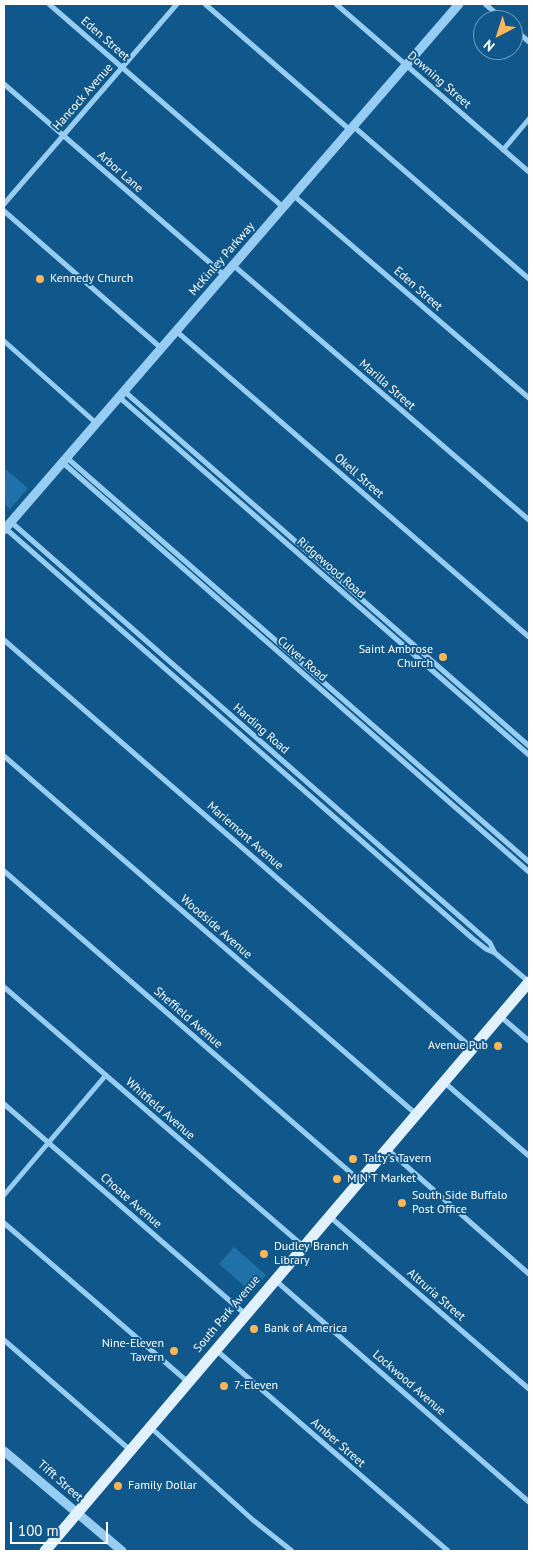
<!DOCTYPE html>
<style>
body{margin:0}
#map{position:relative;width:533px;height:1555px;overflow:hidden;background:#10588b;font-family:"PT Sans",sans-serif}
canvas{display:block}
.frame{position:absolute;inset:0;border:5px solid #fff;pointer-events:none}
.north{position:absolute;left:473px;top:10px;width:50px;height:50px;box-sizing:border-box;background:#10588b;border:1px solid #709bb9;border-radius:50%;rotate:220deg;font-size:14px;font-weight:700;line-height:20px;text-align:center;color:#fff}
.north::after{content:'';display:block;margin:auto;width:18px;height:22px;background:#ffb657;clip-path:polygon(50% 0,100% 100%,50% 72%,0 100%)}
.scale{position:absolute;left:10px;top:1522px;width:98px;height:22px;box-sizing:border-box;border:2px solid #fff;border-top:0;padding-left:6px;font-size:15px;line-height:18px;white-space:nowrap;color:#fff;-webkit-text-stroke:4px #10588b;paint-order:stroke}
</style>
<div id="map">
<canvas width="533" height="1555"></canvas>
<div class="frame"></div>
<div class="north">N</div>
<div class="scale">100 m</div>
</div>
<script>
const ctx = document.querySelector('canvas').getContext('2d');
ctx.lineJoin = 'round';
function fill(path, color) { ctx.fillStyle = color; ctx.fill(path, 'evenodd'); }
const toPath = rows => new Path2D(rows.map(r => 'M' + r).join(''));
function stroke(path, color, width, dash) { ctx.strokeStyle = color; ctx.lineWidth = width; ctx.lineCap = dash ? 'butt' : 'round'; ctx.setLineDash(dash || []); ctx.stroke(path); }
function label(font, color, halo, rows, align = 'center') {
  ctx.font = font + ' "PT Sans",sans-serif'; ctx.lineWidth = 4; ctx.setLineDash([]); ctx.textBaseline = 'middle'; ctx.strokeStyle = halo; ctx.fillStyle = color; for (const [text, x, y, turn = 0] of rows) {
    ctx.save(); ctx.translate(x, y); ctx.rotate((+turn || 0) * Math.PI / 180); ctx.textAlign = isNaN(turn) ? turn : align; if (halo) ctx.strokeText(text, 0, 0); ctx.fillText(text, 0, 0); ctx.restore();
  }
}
const green = toPath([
 [4,468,28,488,10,509,4,504],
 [234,1247,266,1275,251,1292,219,1264]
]);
const minor = toPath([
 [49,4,283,207],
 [205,4,350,130],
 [336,4,529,172],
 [485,4,504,20],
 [513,28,529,42],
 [4,84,224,275],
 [353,126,529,279],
 [503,150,529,119],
 [293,195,529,398],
 [4,204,177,4],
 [4,211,161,348],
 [233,265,529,520],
 [176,331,529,637],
 [4,341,96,423],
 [124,391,529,746],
 [119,397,529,755],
 [66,457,529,862],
 [62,462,529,872],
 [11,522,490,943,495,953],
 [5,528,472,938,486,949,495,953,529,982],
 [4,640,472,1048],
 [4,756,416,1114],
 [4,871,359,1180],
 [4,987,303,1246],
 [500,1016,529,1041],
 [445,1083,529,1156],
 [4,1104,245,1314],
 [387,1149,529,1274],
 [4,1195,106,1075],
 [329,1216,529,1389],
 [4,1223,188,1382],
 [275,1280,529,1502],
 [4,1340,130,1450],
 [216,1350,448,1551],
 [150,1427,253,1520,292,1551]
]);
const tertiary = toPath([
 [4,530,459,4],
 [4,1451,122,1551]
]);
const primary = toPath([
 [45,1551,529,982]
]);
const markers = [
 [40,279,5,"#ffb657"],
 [443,657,5,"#ffb657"],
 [498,1046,5,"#ffb657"],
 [353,1159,5,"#ffb657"],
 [337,1179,5,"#ffb657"],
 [402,1203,5,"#ffb657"],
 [264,1254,5,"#ffb657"],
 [254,1329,5,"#ffb657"],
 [174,1351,5,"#ffb657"],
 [224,1386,5,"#ffb657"],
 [118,1486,5,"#ffb657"]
];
const streetNames = [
 ["Eden Street",105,39,41],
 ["Downing Street",439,80,41],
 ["Hancock Avenue",83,97,-49],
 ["Arbor Lane",120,172,41],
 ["McKinley Parkway",222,259,-49],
 ["Eden Street",418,289,41],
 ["Marilla Street",387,385,41],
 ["Okell Street",359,476,41],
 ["Ridgewood Road",331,568,41],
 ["Culver Road",302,659,41],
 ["Harding Road",261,729,41],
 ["Mariemont Avenue",245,836,41],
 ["Woodside Avenue",216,927,41],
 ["Sheffield Avenue",188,1018,41],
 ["Whitfield Avenue",160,1109,41],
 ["Choate Avenue",131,1201,41],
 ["Altruria Street",436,1295,41],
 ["South Park Avenue",227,1314,-50],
 ["Lockwood Avenue",409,1383,41],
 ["Amber Street",338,1443,41],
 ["Tifft Street",60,1481,41]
];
const poiNames = [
 ["Kennedy Church",50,279],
 ["Saint Ambrose",433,650,"right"],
 ["Church",433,664,"right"],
 ["Avenue Pub",488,1046,"right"],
 ["Talty's Tavern",363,1159],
 ["M N T Market",347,1179],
 ["South Side Buffalo",412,1196],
 ["Post Office",412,1210],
 ["Dudley Branch",274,1247],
 ["Library",274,1261],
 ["Bank of America",264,1329],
 ["Nine-Eleven",164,1344,"right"],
 ["Tavern",164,1358,"right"],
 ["7-Eleven",234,1386],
 ["Family Dollar",128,1486]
];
fill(green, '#1f71a9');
stroke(minor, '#97cdf2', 5);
stroke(tertiary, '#97cdf2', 9);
stroke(primary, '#e1f1ff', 11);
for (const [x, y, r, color] of markers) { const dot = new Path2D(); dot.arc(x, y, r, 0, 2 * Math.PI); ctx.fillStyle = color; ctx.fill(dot); stroke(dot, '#10588b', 2); }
label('12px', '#fff', '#10588b', streetNames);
label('12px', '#fff', '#10588b', poiNames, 'left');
</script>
